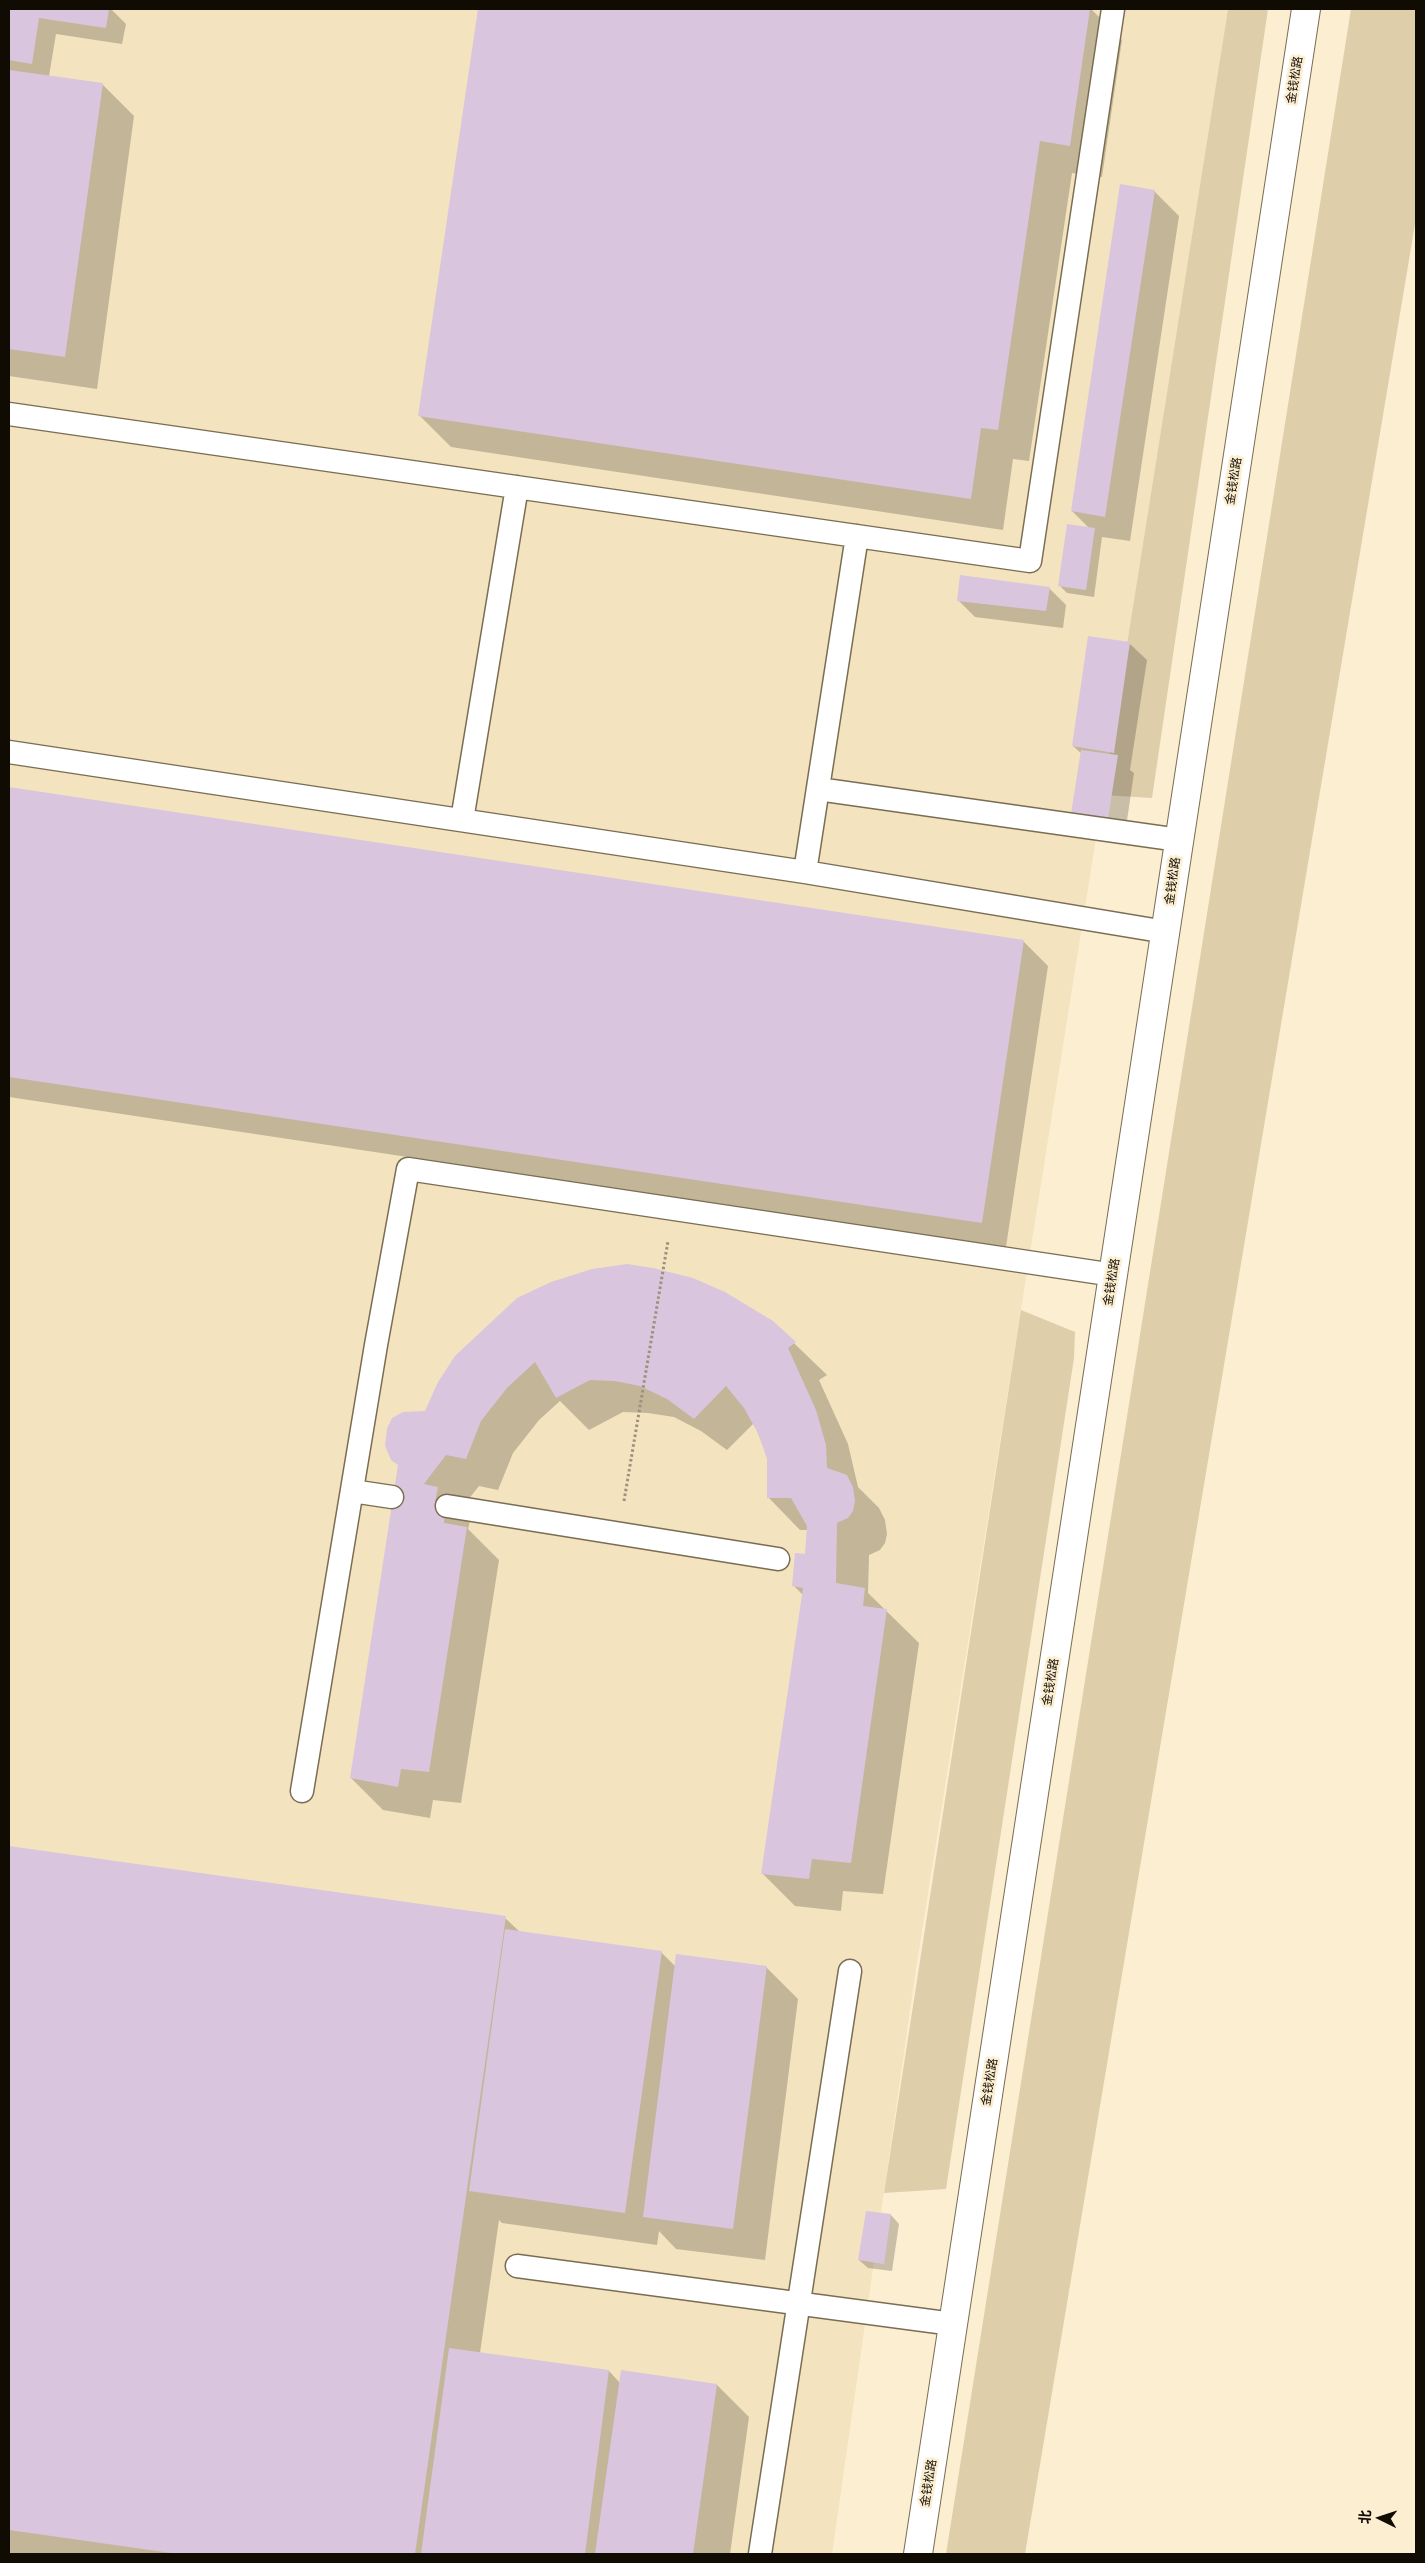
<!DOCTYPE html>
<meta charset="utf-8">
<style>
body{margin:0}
#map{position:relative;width:1425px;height:2563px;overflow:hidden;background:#fceed1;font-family:Merriweather,"Noto Sans SC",serif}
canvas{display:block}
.frame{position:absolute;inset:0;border:10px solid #100b03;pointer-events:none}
.north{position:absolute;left:1355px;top:2493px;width:50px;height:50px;-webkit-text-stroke:4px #fceed1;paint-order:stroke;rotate:274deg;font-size:14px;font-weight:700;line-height:20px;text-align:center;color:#100b03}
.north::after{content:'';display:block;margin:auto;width:18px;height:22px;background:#100b03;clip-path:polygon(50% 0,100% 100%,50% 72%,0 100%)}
</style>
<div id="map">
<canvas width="1425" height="2563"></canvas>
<div class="frame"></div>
<div class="north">北</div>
</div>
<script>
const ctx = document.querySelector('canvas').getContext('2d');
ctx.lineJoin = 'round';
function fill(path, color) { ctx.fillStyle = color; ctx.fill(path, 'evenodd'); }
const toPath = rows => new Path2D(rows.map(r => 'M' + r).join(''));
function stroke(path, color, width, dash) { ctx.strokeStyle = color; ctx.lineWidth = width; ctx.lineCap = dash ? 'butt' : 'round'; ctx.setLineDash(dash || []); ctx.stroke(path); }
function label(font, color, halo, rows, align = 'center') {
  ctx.font = font + ' Merriweather,"Noto Sans SC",serif'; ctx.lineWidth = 5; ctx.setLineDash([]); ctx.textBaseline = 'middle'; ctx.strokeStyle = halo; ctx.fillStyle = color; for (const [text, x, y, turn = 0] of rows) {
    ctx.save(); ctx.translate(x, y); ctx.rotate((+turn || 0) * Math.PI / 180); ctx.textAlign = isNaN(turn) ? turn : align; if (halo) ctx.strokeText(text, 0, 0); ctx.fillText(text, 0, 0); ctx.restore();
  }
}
const built = toPath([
 [9,9,1228,9,916,1969,832,2554,9,2554]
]);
const green = toPath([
 [1228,9,1268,9,1152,798,1103,795],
 [1351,9,1416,9,1416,218,1025,2554,946,2554],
 [1021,1310,1075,1332,1074,1358,946,2189,884,2193]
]);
const shadow = toPath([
 [9,9,111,9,126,24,122,44,56,34,49,76,102,84,134,116,97,389,9,376],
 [479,9,1091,9,1122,40,1102,177,1072,173,1029,461,1013,459,1003,530,451,447,419,415],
 [1154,191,1179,216,1130,541,1102,537,1094,597,1067,593,1059,585,1089,528,1072,511],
 [1049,588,1066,605,1063,628,975,617,958,600],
 [1089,637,1130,644,1147,660,1130,770,1134,773,1124,841,1088,836,1082,754,1073,746],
 [9,789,1024,942,1048,966,1006,1247,9,1097],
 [772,1322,827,1375,819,1380,848,1444,858,1487,879,1508,885,1520,887,1534,885,1543,880,1550,869,1555,868,1593,919,1643,883,1894,843,1891,841,1911,795,1906,763,1874,803,1595,793,1585,806,1555,808,1530,800,1530,768,1497,768,1459,754,1423,727,1450,701,1431,674,1417,648,1413,623,1412,589,1430,560,1401,539,1420,513,1453,498,1490,479,1486,460,1510,470,1521,468,1529,499,1560,461,1803,433,1800,430,1818,383,1810,351,1778,425,1413,455,1357],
 [9,1847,505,1918,520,1932,661,1952,676,1967,766,1967,798,1999,765,2260,676,2249,659,2231,657,2245,502,2223,499,2220,480,2353,609,2371,620,2383,622,2372,717,2385,749,2417,730,2554,9,2554],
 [891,2215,899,2224,892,2271,868,2268,859,2260]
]);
const building = toPath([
 [9,9,109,9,106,28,39,18,32,64,9,60],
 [478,9,1090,9,1070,146,1040,141,998,430,981,428,971,499,418,416],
 [9,70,103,83,65,357,9,349],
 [1120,184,1155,190,1105,517,1071,511],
 [1067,524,1095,528,1086,590,1058,586],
 [960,575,1050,587,1046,611,957,601],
 [1088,636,1130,642,1114,753,1072,746],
 [1081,750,1118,755,1107,825,1070,820],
 [9,787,1024,940,982,1223,9,1077],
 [627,1264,653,1268,693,1278,725,1292,773,1321,796,1342,788,1348,816,1410,826,1445,827,1468,847,1475,853,1487,855,1501,853,1511,848,1518,837,1523,836,1583,865,1588,863,1606,887,1609,851,1863,812,1859,809,1879,761,1874,803,1588,792,1586,795,1553,805,1554,807,1526,791,1498,767,1498,767,1459,759,1435,744,1408,726,1386,694,1419,667,1399,640,1386,615,1381,590,1380,556,1398,535,1362,507,1388,481,1421,466,1459,446,1455,424,1484,438,1487,435,1502,445,1504,444,1523,467,1527,429,1772,401,1769,398,1787,350,1778,398,1465,391,1460,385,1446,387,1429,392,1418,403,1412,425,1411,438,1382,455,1356,517,1298,551,1282,592,1269],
 [9,1846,506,1916,415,2554,178,2554,9,2530],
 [505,1929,662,1951,625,2213,469,2191],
 [676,1954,767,1966,733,2229,643,2217],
 [866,2211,891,2214,884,2264,858,2260],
 [449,2348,609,2370,585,2554,421,2554],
 [621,2370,717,2384,693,2554,595,2554]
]);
const path = toPath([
 [624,1501,668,1241]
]);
const service = toPath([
 [9,414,1030,561,1113,9],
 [9,752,805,872,1166,932],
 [818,789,1179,840],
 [462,820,517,487],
 [805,872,857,536],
 [352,1491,392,1497],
 [447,1506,778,1559],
 [302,1791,376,1345,408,1169,1114,1275],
 [517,2266,953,2324],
 [760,2554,850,1971]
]);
const minor = toPath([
 [918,2554,1306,9]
]);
const streetNames = [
 ["金钱松路",1295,80,-81],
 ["金钱松路",1234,481,-81],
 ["金钱松路",1173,881,-82],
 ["金钱松路",1112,1282,-81],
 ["金钱松路",1051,1682,-81],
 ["金钱松路",990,2082,-81],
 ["金钱松路",929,2483,-81]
];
fill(built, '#f3e3be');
fill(green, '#dfceaa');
fill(shadow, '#0003');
fill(building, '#dac5de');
stroke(service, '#7a6d53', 25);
stroke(minor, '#7a6d53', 30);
stroke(path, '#9b917d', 3, [2.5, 2.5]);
stroke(service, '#fff', 22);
stroke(minor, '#fff', 28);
label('12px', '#100b03', '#fceed1', streetNames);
</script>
